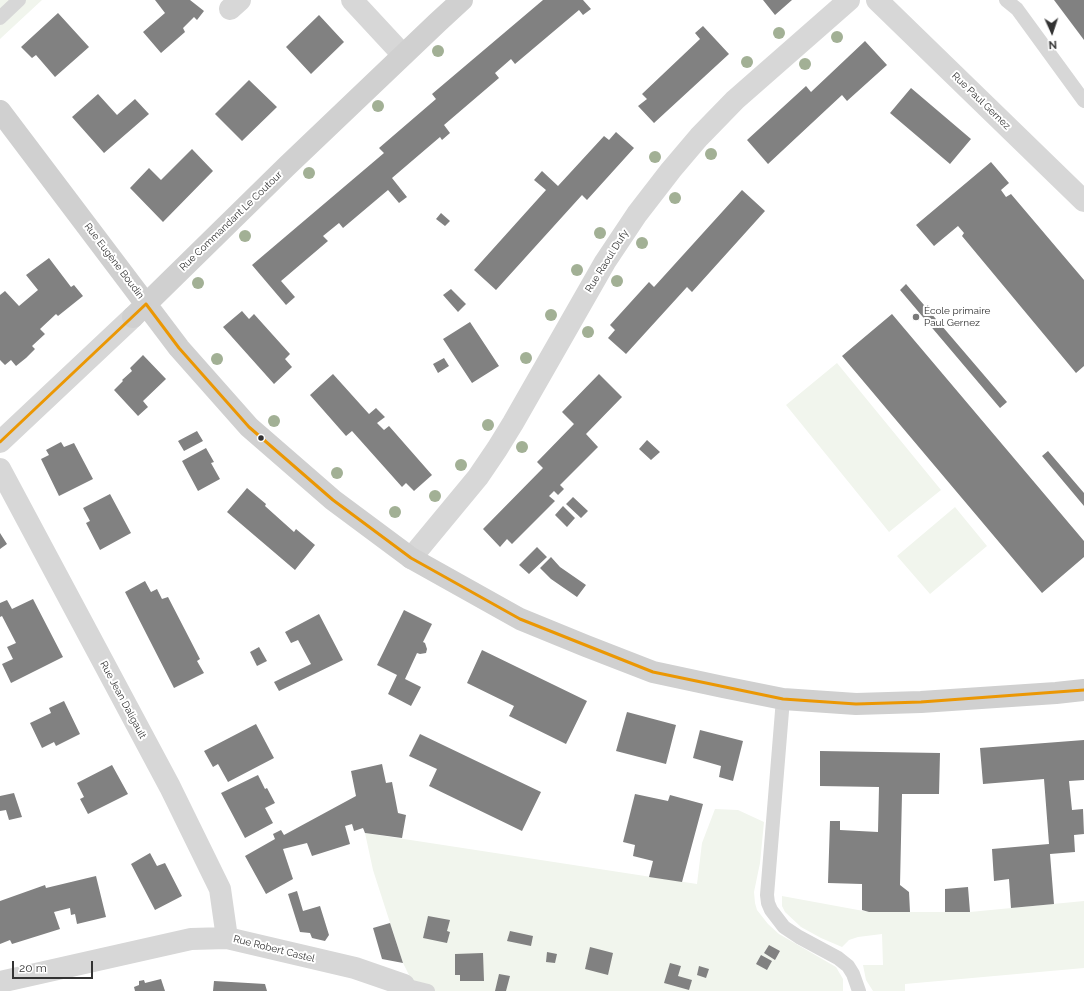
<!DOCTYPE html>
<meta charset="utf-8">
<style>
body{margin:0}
#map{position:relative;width:1084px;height:991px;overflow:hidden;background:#fff;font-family:Raleway,sans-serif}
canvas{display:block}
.north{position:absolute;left:1032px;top:12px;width:40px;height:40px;-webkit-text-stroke:3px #fff;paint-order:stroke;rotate:177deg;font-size:11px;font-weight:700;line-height:16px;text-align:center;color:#333}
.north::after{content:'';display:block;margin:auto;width:14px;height:18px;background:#333;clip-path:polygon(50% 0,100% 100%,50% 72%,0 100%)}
.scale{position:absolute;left:12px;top:961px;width:81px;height:18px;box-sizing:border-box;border:2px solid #333;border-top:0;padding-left:5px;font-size:12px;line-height:14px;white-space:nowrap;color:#333;-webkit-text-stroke:3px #fff;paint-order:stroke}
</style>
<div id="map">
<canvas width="1084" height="991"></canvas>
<div class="north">N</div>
<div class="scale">20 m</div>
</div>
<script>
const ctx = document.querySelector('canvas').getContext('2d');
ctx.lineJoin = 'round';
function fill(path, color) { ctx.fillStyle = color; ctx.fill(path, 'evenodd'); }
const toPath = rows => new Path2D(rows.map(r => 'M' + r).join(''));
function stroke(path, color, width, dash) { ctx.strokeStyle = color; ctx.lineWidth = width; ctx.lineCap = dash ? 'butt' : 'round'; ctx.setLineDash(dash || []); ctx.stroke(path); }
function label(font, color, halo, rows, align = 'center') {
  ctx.font = font + ' Raleway,sans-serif'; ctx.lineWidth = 4; ctx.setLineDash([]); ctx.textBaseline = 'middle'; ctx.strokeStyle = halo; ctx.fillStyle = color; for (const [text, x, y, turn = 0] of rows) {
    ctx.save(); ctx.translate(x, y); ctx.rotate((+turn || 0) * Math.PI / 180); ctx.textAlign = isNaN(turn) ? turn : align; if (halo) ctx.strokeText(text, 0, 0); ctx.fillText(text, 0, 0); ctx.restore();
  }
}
const green = toPath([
 [0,0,42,0,0,39],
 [837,363,941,490,889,532,786,405],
 [955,507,987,546,930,594,897,556],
 [715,809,738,810,764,822,760,863,754,892,755,903,757,910,768,924,779,934,836,967,843,979,843,991,411,991,411,979,403,963,373,870,365,833,697,884,702,843],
 [782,896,869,912,970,912,1084,901,1084,968,905,984,905,991,873,991,866,980,863,965,883,965,882,934,858,937,849,940,842,947,821,938,801,927,785,912,782,906]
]);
const building = toPath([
 [155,0,190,0,204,11,197,20,194,17,183,28,185,32,161,53,143,32,165,13],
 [543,0,583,0,591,9,583,15,579,10,515,64,511,59,495,73,499,78,444,125,450,133,442,140,440,137,392,178,407,197,399,203,388,190,343,228,339,223,323,236,328,241,281,281,295,297,286,305,252,265,384,153,379,148,436,99,432,94],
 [763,0,792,0,775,15],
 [1054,0,1084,0,1084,40],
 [58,13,89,47,55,77,36,55,32,58,21,47],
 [319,15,344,42,311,74,286,47],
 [703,26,729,54,654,123,638,106,647,99,642,94,700,39,695,33],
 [865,41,887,65,847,101,842,95,768,164,747,140,806,86,811,92],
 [249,80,277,107,242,141,215,114],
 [911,88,971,139,950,164,890,113],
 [98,94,117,115,135,99,149,114,104,153,72,117],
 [616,132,634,148,587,200,582,195,496,290,474,270,546,190,534,180,542,171,558,186,604,136,609,140],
 [192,149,213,171,163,222,130,188,149,168,161,180],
 [991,162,1009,183,1001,190,1006,197,1011,194,1084,280,1084,366,1076,373,962,236,964,233,958,226,934,246,916,225],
 [742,190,765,211,692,292,687,287,626,354,608,338,615,330,610,325,649,282,654,287],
 [441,213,450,221,445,226,436,219],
 [49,258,71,287,74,285,83,296,58,316,56,314,40,329,45,334,32,346,35,349,26,358,16,366,11,360,5,365,0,360,0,295,5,291,19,306,38,290,26,275],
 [906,284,1007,402,1000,408,900,290],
 [451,289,466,304,458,312,443,295],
 [242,311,249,319,254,314,290,354,285,359,292,367,274,384,223,327],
 [892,314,1084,541,1084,557,1042,593,842,356],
 [470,322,499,366,472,383,443,339],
 [143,355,166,379,143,401,148,407,138,416,114,390,123,381,122,380,132,371,130,368],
 [444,358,449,366,438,373,433,364],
 [333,374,369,414,376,408,385,417,377,423,384,430,389,426,432,475,414,491,406,483,402,487,352,431,346,436,310,395],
 [599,374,622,397,586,434,598,447,560,485,564,489,558,495,554,491,549,496,555,501,512,544,507,539,500,547,483,529,543,468,537,462,574,424,562,412],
 [197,431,203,441,184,451,178,441],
 [647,440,660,452,651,460,639,449],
 [61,442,64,447,74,443,93,479,59,496,41,459,49,455,46,450],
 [206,448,214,462,211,463,220,479,198,491,182,461],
 [1048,451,1084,493,1084,506,1042,456],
 [247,488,266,504,265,506,294,532,296,529,315,545,295,570,227,512],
 [110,494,131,533,100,550,86,523,90,521,83,508],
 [573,497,588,511,581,518,566,504],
 [563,506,575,518,567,527,555,515],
 [0,533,7,544,0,549],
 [537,547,547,557,529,574,519,565],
 [551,557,560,567,586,585,577,597,551,579,540,568],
 [145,581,151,592,157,589,162,599,168,597,200,659,197,661,204,673,174,688,125,592],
 [33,599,63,657,11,683,2,664,13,659,7,647,16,643,2,616,0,617,0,603,7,600,12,609],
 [404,610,432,624,423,642,425,643,427,649,426,653,420,654,417,653,405,679,421,687,411,706,388,694,397,675,377,665],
 [319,614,343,660,279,691,274,682,311,664,298,640,291,643,285,632],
 [259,647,267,661,257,666,250,652],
 [482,650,587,701,566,744,509,716,514,706,467,683],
 [64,701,80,734,56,746,54,742,42,748,30,723,51,713,49,708],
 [627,712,676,725,666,764,616,751],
 [256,724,274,758,228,782,218,764,213,767,204,751],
 [700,730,743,741,733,781,719,777,721,766,693,758],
 [420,734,541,792,522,831,429,786,437,769,409,756],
 [1084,740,1084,780,1069,781,1072,810,1083,809,1084,834,1074,835,1075,852,1050,854,1054,904,1011,908,1009,879,994,881,992,849,1049,844,1044,779,983,784,980,748],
 [820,751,940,753,939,794,902,794,900,885,909,892,910,912,869,912,862,910,862,884,828,883,830,821,840,821,840,830,878,832,879,787,820,786],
 [382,764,386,783,392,782,398,813,406,815,402,838,365,833,363,828,354,831,352,824,345,826,350,844,312,856,307,843,283,849,293,879,266,894,245,856,275,839,273,834,281,830,284,835,356,796,351,771],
 [112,765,128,794,88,814,80,799,84,797,77,783],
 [258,775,265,789,267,788,275,803,265,808,273,823,245,838,221,793],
 [14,793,22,817,9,820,6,810,0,811,0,796],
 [635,794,668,801,670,795,703,804,682,882,649,877,653,861,633,856,635,845,623,842],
 [150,853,157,866,165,863,182,896,155,910,131,864],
 [96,876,106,917,77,924,75,914,71,915,70,908,54,912,60,929,12,944,10,940,0,944,0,901,45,885,46,888],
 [968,887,970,912,945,912,945,889],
 [297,891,303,911,320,906,329,935,325,941,312,938,310,933,300,932,288,894],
 [428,916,450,920,447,931,450,932,447,943,423,938],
 [390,923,403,963,382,959,373,928],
 [510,931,533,936,531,946,507,941],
 [769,945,780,951,775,960,764,953],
 [590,947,613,953,608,975,585,969],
 [547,952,557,954,555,963,546,962],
 [483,953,484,981,460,981,460,975,455,975,455,954],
 [761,955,772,961,767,970,756,964],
 [670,963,681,966,678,976,692,980,689,990,664,983],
 [699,966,709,969,706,978,697,975],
 [499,974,510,976,506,991,495,991],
 [161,979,165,991,135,991,134,987,139,985,139,981,144,980,145,983],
 [214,981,265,984,267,991,213,991]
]);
const lane = toPath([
 [1006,0,1017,9,1084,101],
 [0,18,19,0],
 [783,699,767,895,768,903,771,910,784,927,799,937,838,958,848,966,853,974,859,991],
 [404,985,428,991]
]);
const street = toPath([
 [352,0,403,55],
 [877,0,1084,201],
 [230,9,240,0],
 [0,442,133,317],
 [0,469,170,787,220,889,227,938],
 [411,558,478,477,497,449,513,423,605,262,637,214,671,170,699,137,735,100,849,0],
 [0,982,191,939,227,938,355,968,404,985]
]);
const secondary = toPath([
 [0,111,179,348,249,427,333,500,411,558,520,619,586,646,653,672,723,687,783,699,856,704,921,702,1056,693,1084,690],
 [133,317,287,166,438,22,462,0]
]);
const bus1 = toPath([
 [146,304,179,348,249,427,333,500,411,558,520,619,653,672,783,699,856,704,921,702,1084,690],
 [0,442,146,304]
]);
const trees = [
 [779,33],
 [837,37],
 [438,51],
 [747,62],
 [805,64],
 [378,106],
 [711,154],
 [655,157],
 [309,173],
 [675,198],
 [600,233],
 [245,236],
 [642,243],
 [577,270],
 [617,281],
 [198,283],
 [551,315],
 [588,332],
 [526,358],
 [217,359],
 [274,421],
 [488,425],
 [522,447],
 [461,465],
 [337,473],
 [435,496],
 [395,512]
];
const markers = [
 [916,317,4,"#7a7a7a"],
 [261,438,3.5,"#333"]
];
const streetNames = [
 ["Rue Paul Gernez",981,101,44],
 ["Rue Commandant Le Coutour",231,221,-44],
 ["Rue Eugène Boudin",114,261,53],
 ["Rue Raoul Dufy",607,261,-58],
 ["Rue Jean Daligault",123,700,62],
 ["Rue Robert Castel",274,949,14]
];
const poiNames = [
 ["École primaire",924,311],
 ["Paul Gernez",924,323]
];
fill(green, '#f1f5ed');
fill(building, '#818181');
stroke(lane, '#d7d7d7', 14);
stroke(street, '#d7d7d7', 22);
stroke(secondary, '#d0d0d0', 22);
stroke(bus1, '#eb9703', 3);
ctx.fillStyle = '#a2b095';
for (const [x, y] of trees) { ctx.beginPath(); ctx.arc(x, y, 6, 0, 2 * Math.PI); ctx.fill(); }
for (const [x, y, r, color] of markers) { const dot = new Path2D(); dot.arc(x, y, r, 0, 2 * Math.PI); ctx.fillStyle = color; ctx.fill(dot); stroke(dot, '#fff', 1.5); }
label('10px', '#333', '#fff', streetNames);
label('10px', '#333', '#fff', poiNames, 'left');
</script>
